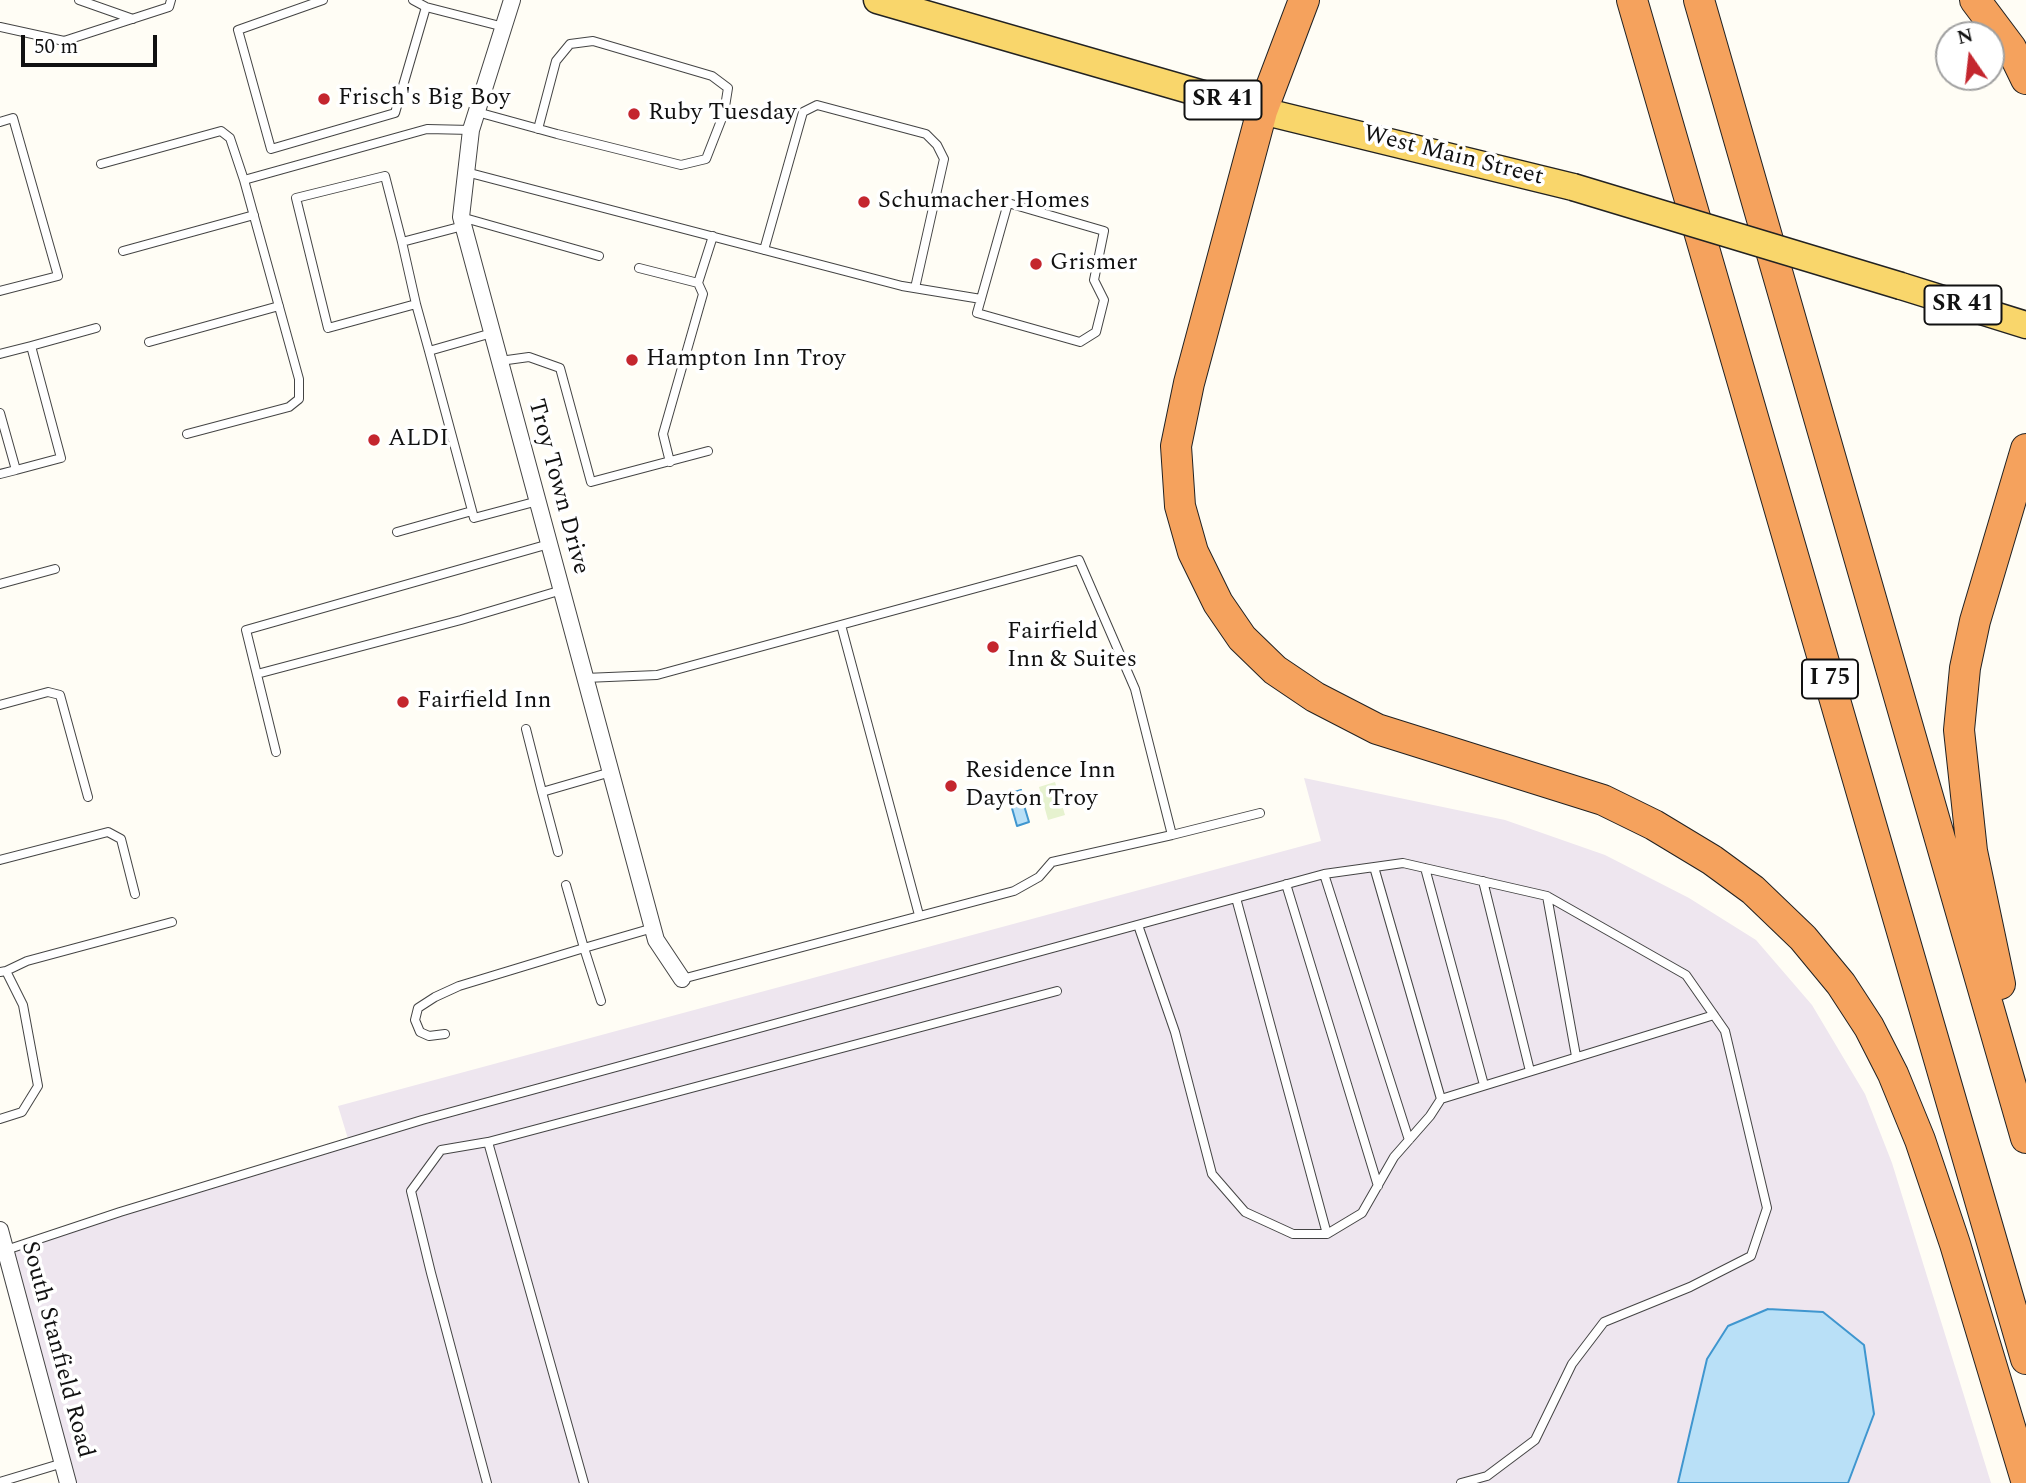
<!DOCTYPE html>
<style>
body{margin:0}
#map{position:relative;width:2026px;height:1483px;overflow:hidden;background:#fffdf5;font-family:Spectral,serif}
canvas{display:block}
.north{position:absolute;left:1935px;top:21px;width:70px;height:70px;box-sizing:border-box;background:#fff;border:2px solid #a0a0a0;border-radius:50%;rotate:346deg;font-size:19px;font-weight:700;line-height:28px;text-align:center;color:#111}
.north::after{content:'';display:block;margin:auto;width:24px;height:32px;background:#c4262e;clip-path:polygon(50% 0,100% 100%,50% 72%,0 100%)}
.scale{position:absolute;left:21px;top:35px;width:136px;height:32px;box-sizing:border-box;border:4px solid #111;border-top:0;padding-left:9px;font-size:21px;line-height:24px;white-space:nowrap;color:#111;-webkit-text-stroke:5px #fff;paint-order:stroke}
</style>
<div id="map">
<canvas width="2026" height="1483"></canvas>
<div class="north">N</div>
<div class="scale">50 m</div>
</div>
<script>
const ctx = document.querySelector('canvas').getContext('2d');
ctx.lineJoin = 'round';
function fill(path, color) { ctx.fillStyle = color; ctx.fill(path, 'evenodd'); }
const toPath = rows => new Path2D(rows.map(r => 'M' + r).join(''));
function stroke(path, color, width, dash) { ctx.strokeStyle = color; ctx.lineWidth = width; ctx.lineCap = dash ? 'butt' : 'round'; ctx.setLineDash(dash || []); ctx.stroke(path); }
function label(font, color, halo, rows, align = 'center') {
  ctx.font = font + ' Spectral,serif'; ctx.lineWidth = 7; ctx.setLineDash([]); ctx.textBaseline = 'middle'; ctx.strokeStyle = halo; ctx.fillStyle = color; for (const [text, x, y, turn = 0] of rows) {
    ctx.save(); ctx.translate(x, y); ctx.rotate((+turn || 0) * Math.PI / 180); ctx.textAlign = isNaN(turn) ? turn : align; if (halo) ctx.strokeText(text, 0, 0); ctx.fillText(text, 0, 0); ctx.restore();
  }
}
const industrial = toPath([
 [1304,778,1505,820,1605,855,1689,898,1756,940,1812,1005,1865,1094,1892,1163,1991,1483,68,1483,6,1250,349,1142,338,1106,1321,841]
]);
const pitch = toPath([
 [1055,782,1065,815,1048,820,1039,787]
]);
const water = toPath([
 [1021,790,1020,792,1029,822,1017,826,1008,794,1021,790],
 [1768,1309,1823,1312,1864,1345,1874,1414,1848,1483,1678,1483,1707,1359,1728,1326,1768,1309]
]);
const service = toPath([
 [79,0,133,19],
 [323,0,238,30,271,149,395,113,426,7],
 [413,0,426,7,504,27],
 [0,27,64,41,169,7,171,0],
 [477,112,557,134,681,165,706,159,724,113,728,88,712,76,593,41,570,44,556,61,538,129],
 [0,122,13,118,58,276,0,291],
 [101,164,221,131,230,138,244,180,427,129,471,130],
 [466,172,902,286,981,299],
 [1008,203,1104,231,1094,280,1104,300,1096,332,1080,342,977,313,1008,203],
 [461,217,599,256],
 [402,242,385,176,296,198,328,328,416,304,429,351,492,333],
 [764,250,803,112,817,105,926,134,937,145,944,159,915,288],
 [123,251,254,215],
 [639,268,698,283],
 [416,304,402,242,463,226],
 [149,342,279,306],
 [429,351,474,518,538,501],
 [0,354,31,346],
 [500,361,529,357,560,368,591,482,708,451],
 [0,413,16,470,0,474],
 [187,434,289,407,299,399,299,379,244,180],
 [670,462,663,434,703,294,698,283,713,236],
 [16,470,61,458,31,346,96,328],
 [397,532,472,511],
 [0,584,55,569],
 [841,625,919,915],
 [257,674,461,620,562,590],
 [585,678,657,675,1079,560,1135,689,1172,835],
 [0,705,48,692,60,695,88,797],
 [526,729,542,792,611,772],
 [276,752,246,630,549,544],
 [542,792,558,852],
 [0,860,108,832,121,839,135,894],
 [1374,867,1441,1099],
 [1425,868,1484,1085],
 [1324,874,1409,1140],
 [1483,881,1530,1071],
 [1286,884,1378,1186],
 [566,885,584,948,653,928],
 [1547,896,1576,1056],
 [1236,898,1327,1234],
 [1138,925,1175,1032,1212,1174,1245,1212,1293,1234,1327,1234,1362,1213,1394,1157,1430,1116,1441,1099,1714,1015],
 [6,971,27,961,172,922],
 [0,972,6,971,23,1005,38,1086,22,1112,0,1119],
 [682,979,1014,891,1039,877,1052,862,1172,835,1260,813],
 [445,1034,429,1036,420,1032,415,1020,418,1008,435,997,459,986,584,948,601,1001],
 [6,1250,120,1212,422,1120,1324,874,1403,863,1547,896,1686,975,1725,1031,1767,1208,1751,1256,1690,1287,1604,1322,1572,1364,1535,1440,1487,1476,1461,1483],
 [0,1482,63,1463],
 [487,1483,431,1273,411,1191,441,1150,488,1142],
 [584,1483,488,1142,1057,991]
]);
const minor = toPath([
 [512,0,471,130,461,217,656,940,682,979],
 [0,1230,68,1483]
]);
const primary = toPath([
 [877,0,1262,111,1573,187],
 [1901,286,2026,325]
]);
const motorway = toPath([
 [1304,0,1262,111,1189,383,1176,446,1180,506,1193,552,1218,603,1242,638,1275,670,1315,697,1377,729,1603,800,1654,825,1712,860,1753,890,1803,938,1841,984,1869,1027,1893,1074,1920,1140,1955,1244,2026,1480],
 [1632,0,2026,1359],
 [1699,0,2026,1138],
 [1975,0,2011,48,2026,79],
 [2000,984,1972,851,1959,730,1965,668,1975,621,2026,449]
]);
const primaryBridge = toPath([
 [1573,187,1901,286]
]);
const markers = [
 [324,99,7,"#c4262e"],
 [634,114,7,"#c4262e"],
 [864,202,7,"#c4262e"],
 [1036,264,7,"#c4262e"],
 [632,360,7,"#c4262e"],
 [374,440,7,"#c4262e"],
 [993,647,7,"#c4262e"],
 [403,702,7,"#c4262e"],
 [951,786,7,"#c4262e"]
];
const shields = [
 [1223,100,77],
 [1963,305,77],
 [1830,679,56]
];
const shieldNames = [
 ["SR 41",1223,100],
 ["SR 41",1963,305],
 ["I 75",1830,679]
];
const poiNames = [
 ["Frisch's Big Boy",338,99],
 ["Ruby Tuesday",648,114],
 ["Schumacher Homes",878,202],
 ["Grismer",1050,264],
 ["Hampton Inn Troy",646,360],
 ["ALDI",388,440],
 ["Fairfield",1007,633],
 ["Inn & Suites",1007,661],
 ["Fairfield Inn",417,702],
 ["Residence Inn",965,772],
 ["Dayton Troy",965,800]
];
const streetNames = [
 ["West Main Street",1453,157,14],
 ["Troy Town Drive",557,487,75],
 ["South Stanfield Road",56,1350,75]
];
fill(industrial, '#eee6ef');
fill(pitch, '#e6f2cf');
fill(water, '#b9e0f7');
stroke(water, '#3f96cf', 2);
stroke(service, '#444', 10);
stroke(minor, '#444', 18);
stroke(primary, '#222', 29);
stroke(motorway, '#222', 32);
stroke(service, '#fff', 8);
stroke(minor, '#fff', 16);
stroke(primary, '#f9d66b', 26);
stroke(motorway, '#f5a25d', 30);
stroke(primaryBridge, '#222', 29, []);
stroke(primaryBridge, '#f9d66b', 26);
for (const [x, y, r, color] of markers) { const dot = new Path2D(); dot.arc(x, y, r, 0, 2 * Math.PI); ctx.fillStyle = color; ctx.fill(dot); stroke(dot, '#fff', 2.5); }
for (const [x, y, w] of shields) { const box = new Path2D(); box.roundRect(x - w / 2, y - 19.5, w, 39, 5); ctx.fillStyle = '#fff'; ctx.fill(box); stroke(box, '#111', 2); }
label('bold 23px', '#111', null, shieldNames);
label('24px', '#111', '#fff', poiNames, 'left');
label('24px', '#111', '#fff', streetNames);
</script>
